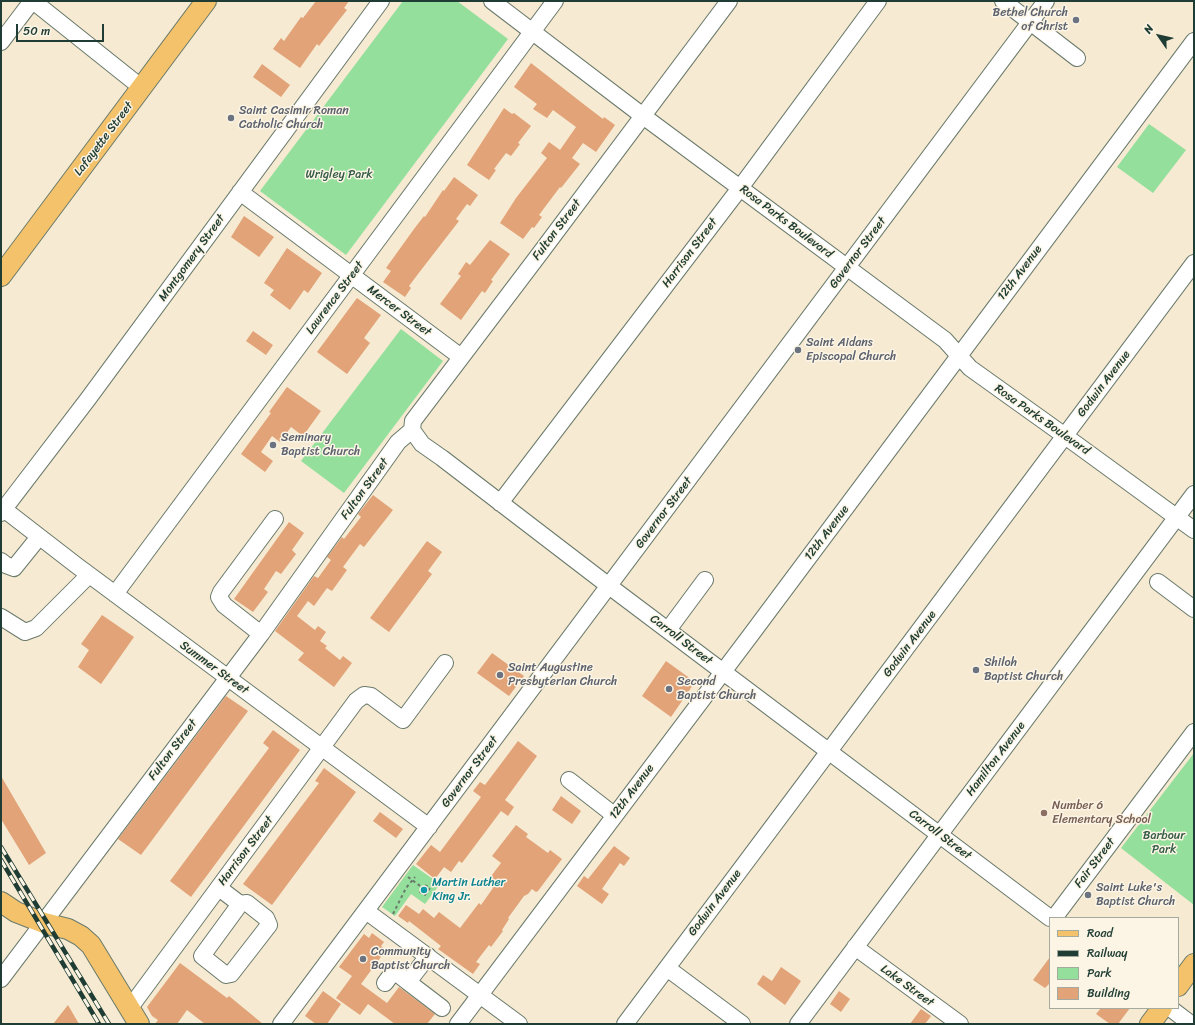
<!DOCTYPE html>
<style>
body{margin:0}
#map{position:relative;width:1195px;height:1025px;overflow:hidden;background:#f6ead2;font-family:Sriracha,sans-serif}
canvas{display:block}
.frame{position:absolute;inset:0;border:2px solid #1f3d34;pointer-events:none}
.legend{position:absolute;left:1049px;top:917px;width:130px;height:92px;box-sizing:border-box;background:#fcf5e5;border:1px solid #a4ab9e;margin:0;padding:5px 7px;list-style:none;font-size:12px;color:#1f3d34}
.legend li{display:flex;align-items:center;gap:8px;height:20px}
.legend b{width:20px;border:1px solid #a4ab9e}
.north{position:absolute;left:1139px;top:16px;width:40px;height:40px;-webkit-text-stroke:3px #fcf5e5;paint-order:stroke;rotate:304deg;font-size:11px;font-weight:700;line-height:16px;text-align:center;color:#1f3d34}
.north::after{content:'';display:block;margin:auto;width:14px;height:18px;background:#1f3d34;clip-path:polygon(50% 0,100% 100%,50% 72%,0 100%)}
.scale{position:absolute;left:16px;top:24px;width:88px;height:18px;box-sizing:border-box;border:2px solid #1f3d34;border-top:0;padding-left:5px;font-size:12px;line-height:14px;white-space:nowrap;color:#1f3d34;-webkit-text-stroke:3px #fcf5e5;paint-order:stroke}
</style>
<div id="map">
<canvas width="1195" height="1025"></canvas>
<div class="frame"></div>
<ul class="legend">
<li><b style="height:5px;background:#f3c26a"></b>Road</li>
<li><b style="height:5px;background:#1f3d34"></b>Railway</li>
<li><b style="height:11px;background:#94df9b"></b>Park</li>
<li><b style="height:11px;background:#e1a377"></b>Building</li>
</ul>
<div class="north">N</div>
<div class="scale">50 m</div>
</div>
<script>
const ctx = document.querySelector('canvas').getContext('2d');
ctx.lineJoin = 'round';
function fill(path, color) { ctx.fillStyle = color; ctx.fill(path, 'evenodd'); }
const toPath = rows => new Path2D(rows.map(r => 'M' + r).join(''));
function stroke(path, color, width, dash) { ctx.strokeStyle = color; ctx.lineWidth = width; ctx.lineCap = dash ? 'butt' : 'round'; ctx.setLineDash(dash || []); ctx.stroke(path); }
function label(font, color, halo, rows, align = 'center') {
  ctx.font = font + ' Sriracha,sans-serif'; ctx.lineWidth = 3; ctx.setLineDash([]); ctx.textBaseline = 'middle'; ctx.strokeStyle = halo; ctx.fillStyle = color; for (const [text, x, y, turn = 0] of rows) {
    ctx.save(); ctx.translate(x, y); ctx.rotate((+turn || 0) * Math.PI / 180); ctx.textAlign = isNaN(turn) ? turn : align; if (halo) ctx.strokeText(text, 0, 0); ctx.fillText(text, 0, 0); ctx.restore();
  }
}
const green = toPath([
 [403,1,457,1,508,39,346,255,260,191],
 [1149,124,1186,150,1153,193,1117,167],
 [401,329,443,361,344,493,301,461],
 [1194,753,1194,905,1121,848],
 [413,865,440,884,425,904,411,894,395,916,382,907]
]);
const building = toPath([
 [316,1,349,1,344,8,347,10,339,20,319,46,317,44,300,68,273,49,281,38,284,41,301,17,303,18],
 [531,63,586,106,603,119,604,117,615,125,596,152,583,143,572,158,580,164,561,188,560,187,539,215,542,217,534,228,532,227,523,239,500,223,516,198,547,158,541,153,549,142,560,150,576,127,553,110,547,118,533,109,537,104,514,87],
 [262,64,290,85,281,97,253,77],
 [504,108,512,114,514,113,531,126,518,143,520,144,511,156,506,153,494,169,496,170,489,180,467,165],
 [454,177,478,195,470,206,467,204,456,219,459,221,418,274,409,286,411,288,405,297,383,282,391,271,386,268,414,229,424,216,425,217,443,190,444,191],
 [244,216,274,237,259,257,231,237],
 [490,240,510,254,491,280,493,281,485,293,482,291,461,320,440,304,461,276,458,274,466,262,470,265],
 [287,248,322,273,308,293,304,290,290,310,270,295,274,290,264,283],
 [357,298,381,315,364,338,370,343,347,374,317,352],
 [253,331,273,345,266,355,246,341],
 [287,387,321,411,303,436,291,427,280,442,272,436,261,452,273,461,265,472,241,454,271,413,269,412],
 [373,495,393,510,364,547,360,544,343,567,347,570,332,591,327,588,314,606,308,601,297,616,315,630,318,626,326,632,320,641,327,646,325,648,340,660,343,656,352,663,334,687,298,660,304,653,275,631,314,576,318,578,331,560,327,557,342,537,344,539,361,517,358,514],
 [289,522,304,533,292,550,296,554,281,574,276,571,264,589,268,592,253,612,234,599],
 [427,541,442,552,428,571,432,574,389,632,370,618],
 [102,615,134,637,101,684,78,667,89,650,81,644],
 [492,653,524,676,509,696,477,673],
 [666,661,695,682,671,717,642,696],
 [226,696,248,711,141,855,118,839],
 [273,730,300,750,191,897,170,881,269,748,263,743],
 [518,741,537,756,505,800,514,807,508,816,501,811,462,863,459,861,451,872,444,867,435,879,416,864,431,845,440,852,481,797,473,791,480,782,485,785],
 [324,768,356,792,272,905,243,884,319,783,315,781],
 [1,776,46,853,29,865,1,819],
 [561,796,581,811,572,824,552,810],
 [380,812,403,829,396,838,373,821],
 [516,825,528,834,526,837,548,853,550,850,562,859,538,891,536,892,532,889,528,894,524,896,508,918,509,919,502,930,503,931,491,947,489,945,476,962,480,964,473,974,438,949,441,946,409,921,408,923,398,916,406,905,419,914,423,909,434,918,439,912,460,928,479,903,481,905,493,888,486,883,501,863,492,856],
 [614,846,630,858,624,866,620,863,602,889,609,894,602,904,577,886,584,876,588,879],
 [372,933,384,942,381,946,386,950,361,984,387,1003,399,987,435,1014,427,1024,395,1024,368,1004,360,1015,336,998,352,976,339,967,364,934,369,938],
 [1050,957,1050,983,1045,988,1033,980],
 [180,963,227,998,229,996,263,1024,205,1024,187,1010,177,1024,155,1024,158,1020,152,1016,147,1007],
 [781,967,801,981,785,1005,757,984,763,975,772,981],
 [323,991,341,1004,327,1024,316,1024,305,1016],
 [839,991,850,999,841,1012,830,1004],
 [68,1005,79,1024,53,1024],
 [1101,1008,1130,1008,1118,1024,1110,1024,1096,1014],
 [921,1009,931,1016,925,1024,910,1024]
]);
const path = toPath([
 [408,877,423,888],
 [425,885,430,888,425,895,420,892,425,885],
 [393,914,406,888,415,877]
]);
const minor = toPath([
 [33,1,142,88],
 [492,1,643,116,945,340,970,368,1065,436,1194,530],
 [1003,1,1077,58],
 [1,42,32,1],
 [240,192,461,357],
 [412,430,422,444,442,458,609,586,1050,918],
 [500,503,740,188,878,1],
 [1,507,76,565,429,827],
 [1,513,88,399,381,1],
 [1,561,6,565,14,568,39,537],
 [1158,582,1194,609],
 [115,594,555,1],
 [1,617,25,632,36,628,89,575],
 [668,630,705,580],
 [261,634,224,605,219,597,221,592,275,519],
 [569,780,614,815],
 [219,888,240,904,247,903,266,918,269,925,231,974,226,975,202,956,240,904],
 [366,911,519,1024],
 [1054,918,1194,732],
 [855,947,960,1024],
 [667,968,742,1024],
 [1,979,261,634,398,442,412,430,413,421,538,256,729,1],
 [408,982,442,1008],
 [385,983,394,971,408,982,428,956],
 [1170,1008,1191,1024],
 [129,1009,356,701,364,695,371,696,403,720,445,663],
 [281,1024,1046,1],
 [458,1024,750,636,1194,41],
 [625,1024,1194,263],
 [798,1024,1194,494]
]);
const major = toPath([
 [1,276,206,1],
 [1,902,16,912,44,923,68,929,81,936,91,945,139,1024],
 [1178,986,1194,964],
 [1150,1024,1162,1008]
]);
const rail = toPath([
 [1,847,109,1024],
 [1,860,99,1024]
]);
const markers = [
 [1076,20,4,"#6b7280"],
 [231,118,4,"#6b7280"],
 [798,350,4,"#6b7280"],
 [273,445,4,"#6b7280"],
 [976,670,4,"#6b7280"],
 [500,675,4,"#6b7280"],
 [669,689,4,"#6b7280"],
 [1044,813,4,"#8d6e63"],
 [424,890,4,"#0f9aa8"],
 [1088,895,4,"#6b7280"],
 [363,959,4,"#6b7280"]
];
const worshipNames = [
 ["Bethel Church",1068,13,"right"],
 ["of Christ",1068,27,"right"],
 ["Saint Casimir Roman",239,111],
 ["Catholic Church",239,125],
 ["Saint Aidans",806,343],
 ["Episcopal Church",806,357],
 ["Seminary",281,438],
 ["Baptist Church",281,452],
 ["Shiloh",984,663],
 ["Baptist Church",984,677],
 ["Saint Augustine",508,668],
 ["Presbyterian Church",508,682],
 ["Second",677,682],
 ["Baptist Church",677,696],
 ["Saint Luke's",1096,888],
 ["Baptist Church",1096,902],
 ["Community",371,952],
 ["Baptist Church",371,966]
];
const streetNames = [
 ["Lafayette Street",104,139,-53],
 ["Rosa Parks Boulevard",786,222,37],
 ["Fulton Street",557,230,-53],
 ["Harrison Street",690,253,-53],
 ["Governor Street",858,253,-53],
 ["Montgomery Street",192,258,-54],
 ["12th Avenue",1020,273,-53],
 ["Lawrence Street",335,298,-53],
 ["Mercer Street",399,311,37],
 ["Godwin Avenue",1104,384,-53],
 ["Rosa Parks Boulevard",1042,420,35],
 ["Fulton Street",365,489,-54],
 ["Governor Street",664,513,-53],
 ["12th Avenue",827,533,-53],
 ["Carroll Street",681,640,37],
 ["Godwin Avenue",910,644,-53],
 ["Summer Street",214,668,36],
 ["Fulton Street",173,750,-53],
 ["Hamilton Avenue",996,759,-53],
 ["Governor Street",470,772,-53],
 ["12th Avenue",632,792,-53],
 ["Carroll Street",940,835,37],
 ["Harrison Street",246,851,-53],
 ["Fair Street",1095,863,-53],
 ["Godwin Avenue",715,903,-53],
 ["Lake Street",907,986,36]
];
const parkNames = [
 ["Wrigley Park",339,175],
 ["Barbour",1164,836],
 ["Park",1164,850]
];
const educationNames = [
 ["Number 6",1052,806],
 ["Elementary School",1052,820]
];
const cultureNames = [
 ["Martin Luther",432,883],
 ["King Jr.",432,897]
];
fill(green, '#94df9b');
fill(building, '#e1a377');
stroke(minor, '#6a7a6b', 18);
stroke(major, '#6a7a6b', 22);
stroke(path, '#6a7a6b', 2, [3, 3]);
stroke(minor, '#fff', 16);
stroke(major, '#f3c26a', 20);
stroke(rail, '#1f3d34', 4.5);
stroke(rail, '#fcf5e5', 3, [9]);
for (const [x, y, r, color] of markers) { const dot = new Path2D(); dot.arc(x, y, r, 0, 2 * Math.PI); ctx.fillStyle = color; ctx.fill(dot); stroke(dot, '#fcf5e5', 1.5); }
label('12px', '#5b616d', '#fcf5e5', worshipNames, 'left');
label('12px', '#1f3d34', '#fcf5e5', streetNames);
label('12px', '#365d49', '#fcf5e5', parkNames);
label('12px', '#785e54', '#fcf5e5', educationNames, 'left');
label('12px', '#0d838f', '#fcf5e5', cultureNames, 'left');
</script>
